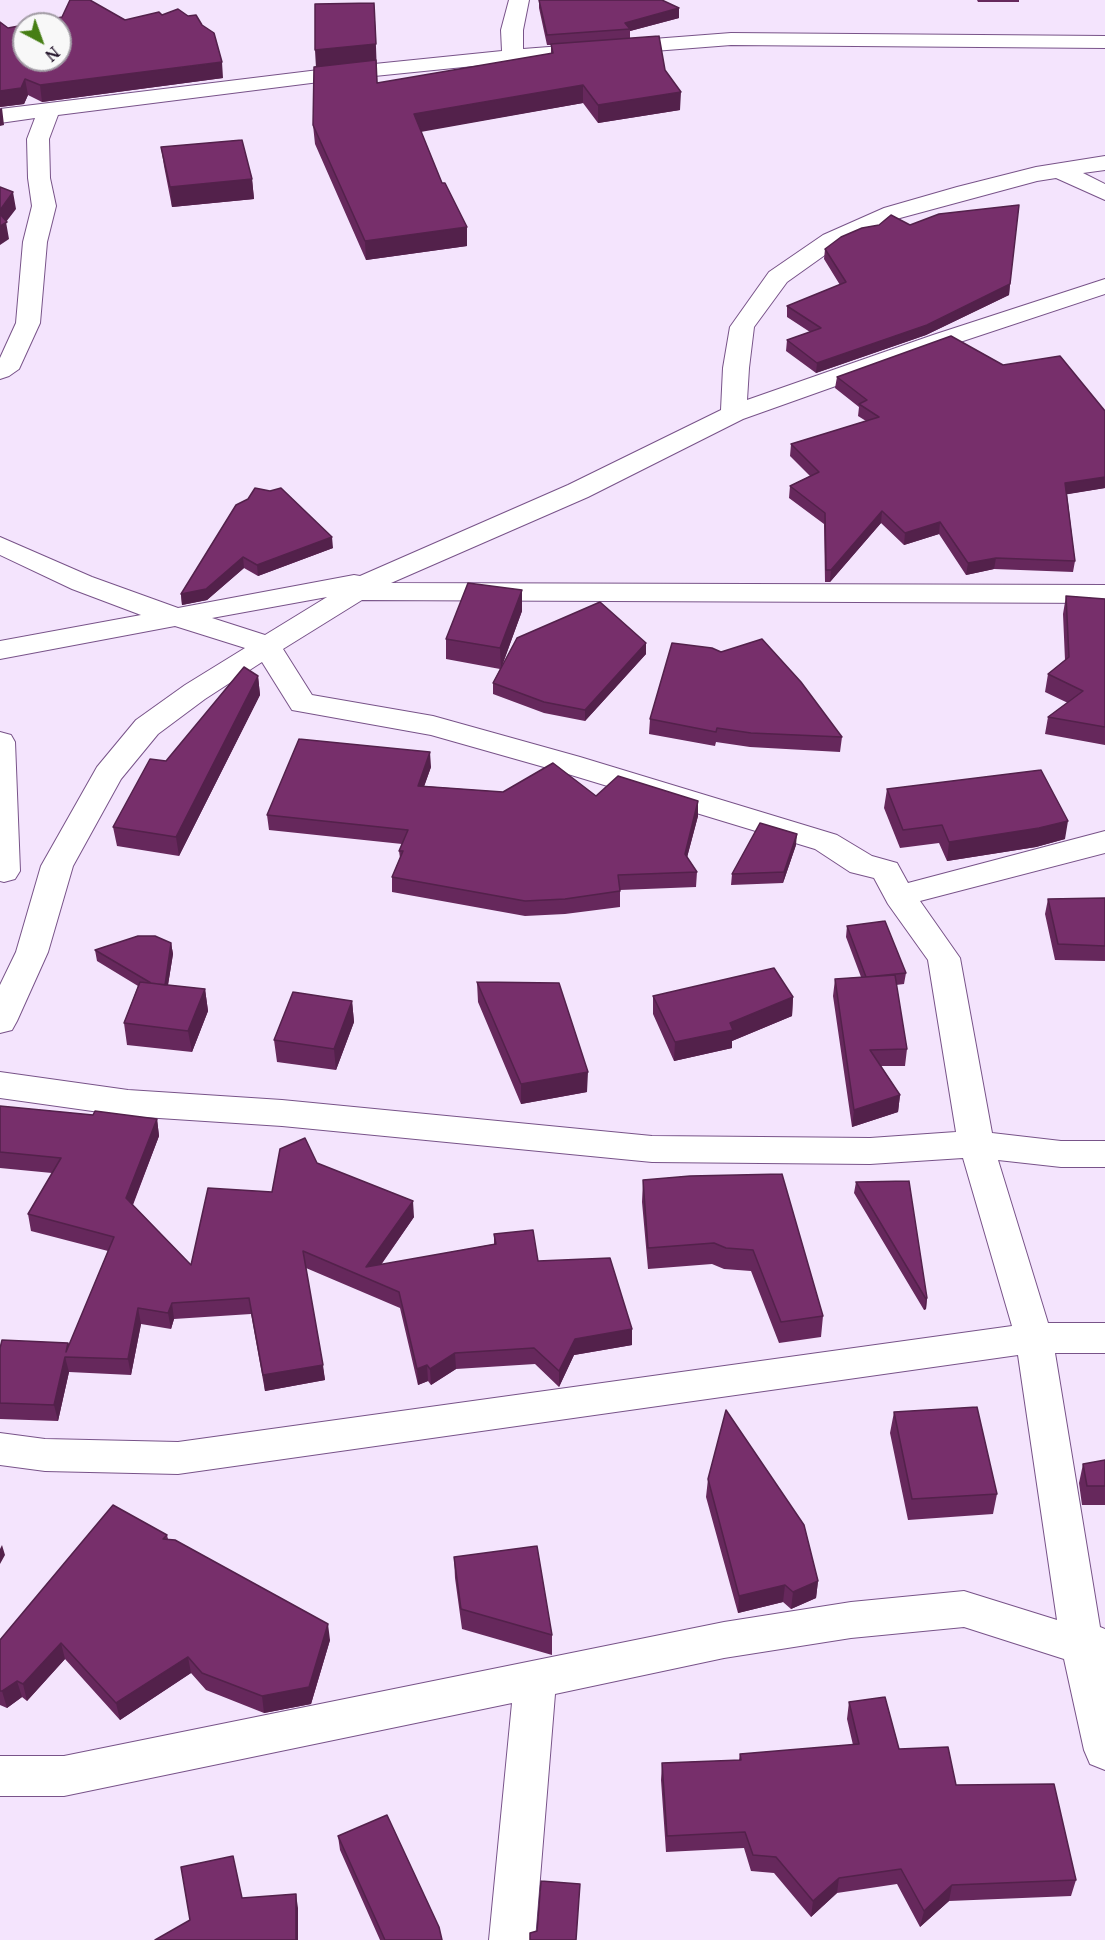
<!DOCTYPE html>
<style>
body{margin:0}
#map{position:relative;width:1105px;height:1940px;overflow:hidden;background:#f4e4fd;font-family:"Noto Serif",serif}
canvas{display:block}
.north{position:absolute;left:12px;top:12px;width:60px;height:60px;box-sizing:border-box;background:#f8f8f8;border:2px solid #a39da6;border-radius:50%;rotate:139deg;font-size:16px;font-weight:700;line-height:24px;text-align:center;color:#24152b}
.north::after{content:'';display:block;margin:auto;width:21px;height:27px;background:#467e14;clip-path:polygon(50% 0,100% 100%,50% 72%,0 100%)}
</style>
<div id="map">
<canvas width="1105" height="1940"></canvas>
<div class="north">N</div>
</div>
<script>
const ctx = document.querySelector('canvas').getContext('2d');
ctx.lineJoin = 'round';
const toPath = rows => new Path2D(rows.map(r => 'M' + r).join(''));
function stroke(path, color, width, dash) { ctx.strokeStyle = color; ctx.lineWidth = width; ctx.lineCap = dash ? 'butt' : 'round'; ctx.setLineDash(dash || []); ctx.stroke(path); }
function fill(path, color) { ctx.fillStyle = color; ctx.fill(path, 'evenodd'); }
const minor = toPath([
 [509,0,529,0,523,30,523,49,731,33,1105,36,1105,48,731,45,513,62,335,80,58,115,49,139,50,178,56,206,47,242,40,323,19,369,9,376,0,379,0,358,16,323,23,242,32,206,28,178,27,139,35,118,0,123,0,109,335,68,502,51,501,30,509,0],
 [1105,156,1105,170,1083,173,1105,184,1105,200,1056,178,1037,181,900,218,839,245,787,282,754,327,749,368,747,400,933,335,1105,279,1105,294,951,345,743,419,588,497,391,583,1105,585,1105,603,362,600,283,649,312,695,433,716,580,757,837,835,872,856,897,863,908,883,1105,831,1105,853,920,901,960,958,992,1133,1061,1141,1105,1141,1105,1167,1061,1167,998,1160,1048,1323,1105,1323,1105,1353,1055,1353,1100,1627,1105,1629,1105,1770,1090,1764,1084,1750,1064,1659,964,1627,851,1638,724,1658,555,1694,535,1940,489,1940,512,1703,64,1796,0,1796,0,1756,64,1756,724,1622,851,1602,964,1591,1057,1620,1018,1355,178,1474,45,1471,0,1465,0,1433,45,1439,178,1442,1012,1326,963,1158,870,1164,652,1162,282,1126,128,1116,0,1098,0,1072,128,1090,282,1100,652,1136,870,1138,956,1132,928,960,888,904,874,878,850,872,815,849,558,771,431,735,292,710,262,662,205,699,158,734,121,779,73,866,48,952,17,1021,12,1030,0,1033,0,985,16,952,41,866,97,767,136,720,185,685,245,648,175,626,0,659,0,641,141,615,72,589,0,555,0,537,92,577,178,608,354,575,360,576,568,485,721,410,723,368,730,327,769,272,823,235,884,208,957,187,1036,167,1105,156],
 [327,597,265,635,212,618,327,597],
 [0,732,11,735,15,742,20,871,15,879,4,882,0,881,0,732]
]);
const wall = toPath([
 [539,0,679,18,630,31,630,38,665,70,680,110,598,123,583,103,421,131,467,246,366,260,315,144,313,125,378,83,551,54,551,45,547,45,539,8],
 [977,0,1019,0,1019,2,978,2],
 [0,22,8,28,223,78,42,102,28,95,24,104,0,107],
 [161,147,252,179,254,199,172,207,164,166],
 [825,249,1010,284,1009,295,926,335,816,373,786,351,787,340,810,332,787,317,787,306,840,285,824,259],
 [1003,365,1105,411,1105,488,1067,494,1075,561,1073,572,994,569,966,575,939,534,904,545,881,523,830,582,825,582,824,524,789,498,790,486,810,476,790,456,791,444,866,421,858,416,859,407,835,388,837,377],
 [236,505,333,548,258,576,244,568,207,600,182,605,181,594],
 [522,590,522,611,501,668,646,643,646,654,585,721,544,713,493,694,493,683,500,669,446,659,446,639],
 [1066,596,1105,599,1105,745,1045,734,1048,717,1068,703,1045,692,1048,674,1065,660,1063,614],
 [258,676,260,695,179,856,117,846,113,827],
 [650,719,842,737,840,752,750,747,716,742,715,746,649,734],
 [431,767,424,786,503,792,698,801,698,816,687,857,697,872,696,887,620,890,620,907,565,914,525,916,392,892,392,877,400,858,399,851,402,844,269,830,267,815],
 [887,789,1065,839,1036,847,947,861,939,843,900,848,884,808],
 [796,845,783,883,731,885,732,874],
 [1105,898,1105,961,1055,960,1045,914,1048,899],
 [847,926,906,973,904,984,896,985,907,1049,905,1066,881,1066,900,1095,898,1112,852,1127,833,996,835,979,861,977,846,937],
 [171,943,173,954,168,985,205,989,208,1011,192,1052,127,1045,124,1023,138,986,97,961,95,950],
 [477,982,587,1092,521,1104,478,1002],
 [653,996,793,997,792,1016,732,1041,732,1048,674,1061,653,1014],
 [352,1001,354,1022,336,1070,277,1062,274,1040],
 [0,1106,93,1115,157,1119,159,1136,133,1205,191,1265,272,1192,317,1163,414,1217,381,1265,494,1244,494,1234,538,1261,632,1345,574,1355,559,1387,535,1364,456,1369,431,1385,428,1381,418,1385,400,1308,306,1268,325,1380,265,1391,251,1314,174,1319,171,1329,141,1324,131,1375,69,1372,58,1421,0,1419,0,1348,68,1343,69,1346,108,1251,31,1231,28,1214,52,1173,0,1168],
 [690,1176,823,1316,821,1337,779,1343,751,1271,724,1269,712,1264,648,1269,642,1202,643,1180],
 [856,1182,927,1298,926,1309,924,1310,854,1193],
 [894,1412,997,1494,993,1514,908,1520,890,1433],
 [1105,1460,1105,1505,1082,1505,1079,1483,1083,1464],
 [708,1479,818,1581,816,1598,791,1609,783,1602,738,1613,706,1497],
 [167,1535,168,1539,330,1640,311,1704,264,1713,206,1690,191,1673,120,1720,65,1659,27,1701,22,1697,7,1708,0,1705,0,1640],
 [454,1557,552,1635,552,1655,462,1629,455,1578],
 [849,1702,899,1749,956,1785,1076,1880,1071,1896,949,1901,920,1927,897,1884,837,1893,811,1917,774,1873,751,1871,744,1848,666,1852,661,1780,662,1763,739,1760,740,1754,853,1745,847,1719],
 [338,1836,442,1940,380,1940,340,1850]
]);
const shadedWall = toPath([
 [679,8,679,18,630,31,630,29,625,23],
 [375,20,378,101,316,68,315,50],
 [222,62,223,78,42,102,40,85],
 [25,79,28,95,24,104,0,107,0,91],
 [583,85,583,103,415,133,414,114],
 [681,92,680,110,598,123,598,105],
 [2,108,4,125,0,126,0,109],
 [252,179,254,199,172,207,170,187],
 [13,192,16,209,6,222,9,239,0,245,0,210],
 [467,227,467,246,366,260,365,241],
 [1010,284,1009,295,926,335,816,373,817,363],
 [1105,477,1105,488,1063,495,1065,483],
 [882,511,881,523,830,582,831,570],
 [940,522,939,534,904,545,905,533],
 [332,537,333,548,258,576,257,565],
 [243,557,244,568,207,600,182,605,181,594],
 [996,558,994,569,966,575,968,563],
 [522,590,522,611,501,669,500,648],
 [646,643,646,654,585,721,585,710],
 [258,676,260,695,179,856,176,837],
 [430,752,431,767,419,801,418,786],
 [698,801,698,816,684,869,685,854],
 [1068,821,1065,839,1036,847,947,861,949,842],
 [797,834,796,845,783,883,784,872],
 [171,943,173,954,165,1003,164,991],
 [205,989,208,1011,192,1052,188,1031],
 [793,997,792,1016,732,1041,732,1048,674,1061,675,1042,730,1023],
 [352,1001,354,1022,336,1070,334,1049],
 [588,1072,587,1092,521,1104,521,1084],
 [900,1095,898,1112,852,1127,854,1110],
 [157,1119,159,1136,129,1214,126,1198],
 [413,1201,414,1217,370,1280,366,1267],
 [927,1298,926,1309,924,1310,926,1299],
 [172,1303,174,1319,171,1329,168,1313],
 [138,1308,141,1324,131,1375,128,1359],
 [632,1329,632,1345,574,1355,559,1387,559,1371,575,1339],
 [455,1353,456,1369,431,1385,430,1369],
 [65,1357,69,1372,58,1421,54,1405],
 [323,1365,325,1380,265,1391,263,1375],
 [427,1365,428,1381,418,1385,417,1369],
 [2,1545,5,1555,0,1564,0,1549],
 [818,1581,816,1598,791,1609,793,1592],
 [785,1585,783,1602,738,1613,739,1596],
 [328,1624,330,1640,311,1704,264,1713,262,1696],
 [61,1643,65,1659,27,1701,23,1684],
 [188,1657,191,1673,120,1720,116,1703],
 [17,1681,22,1697,7,1708,2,1691],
 [839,1878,837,1893,811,1917,813,1901],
 [952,1885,949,1901,920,1927,924,1911],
 [296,1894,298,1908,298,1940,296,1940]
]);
const building = toPath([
 [70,0,90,0,125,20,159,12,162,15,178,9,188,16,196,15,202,25,214,33,222,62,40,85,25,79,21,88,0,91,0,22,8,28,24,25,24,60,60,60,60,24,29,24,62,17,70,0],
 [539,0,662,0,679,8,625,23,630,29,547,35,539,0],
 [374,3,376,44,315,50,315,4,374,3],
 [659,36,665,70,681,92,598,105,583,85,414,114,442,183,445,183,467,227,365,241,313,125,314,67,376,60,377,83,553,53,551,44,659,36],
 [242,140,252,179,170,187,161,147,242,140],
 [0,187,13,192,0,210,0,187],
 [1019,205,1010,284,927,325,817,363,787,340,821,328,787,306,846,282,825,249,841,237,862,228,879,225,891,215,910,225,939,214,1019,205],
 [0,214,7,222,0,226,0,214],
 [951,336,1003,365,1060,356,1105,411,1105,477,1065,483,1075,561,996,558,968,563,940,522,905,533,882,511,831,570,826,570,825,513,790,486,819,472,791,444,879,417,859,404,867,400,837,377,951,336],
 [255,488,270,491,281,488,332,537,257,565,243,557,206,589,181,594,236,505,248,499,255,488],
 [468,583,522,590,500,648,446,639,468,583],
 [1066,596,1105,599,1105,727,1048,717,1083,691,1048,674,1069,657,1066,596],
 [600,602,646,643,585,710,544,702,493,683,517,638,600,602],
 [762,639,801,682,842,737,751,733,717,728,716,732,650,719,672,643,712,648,721,652,762,639],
 [244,667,258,676,176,837,113,827,150,759,166,761,244,667],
 [299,739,430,752,418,786,503,792,553,763,596,796,618,776,698,801,685,854,697,872,618,875,620,891,565,899,525,901,392,877,403,851,399,851,408,830,267,815,299,739],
 [1041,770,1068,821,1039,828,949,842,942,825,903,830,887,789,1041,770],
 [760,823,797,834,784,872,732,874,760,823],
 [1105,898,1105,946,1058,944,1048,899,1105,898],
 [885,921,906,973,866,977,847,926,885,921],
 [138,936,155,936,171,943,165,985,151,983,95,950,138,936],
 [774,968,793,997,730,1023,733,1030,675,1042,653,996,774,968],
 [895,975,907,1049,870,1050,900,1095,854,1110,835,979,895,975],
 [140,982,205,989,188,1031,124,1023,140,982],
 [477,982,559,983,588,1072,521,1084,477,982],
 [293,992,352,1001,334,1049,274,1040,293,992],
 [0,1106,93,1115,95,1111,157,1119,126,1198,191,1265,208,1188,272,1192,280,1149,305,1138,317,1163,413,1201,366,1267,496,1244,494,1234,533,1230,538,1261,610,1258,632,1329,575,1339,559,1371,534,1348,455,1353,430,1369,427,1365,417,1369,399,1292,303,1251,323,1365,263,1375,249,1298,172,1303,168,1313,138,1308,128,1359,65,1357,54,1405,0,1403,0,1348,2,1340,68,1343,66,1352,114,1237,28,1214,61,1158,0,1152,0,1106],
 [782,1174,823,1316,781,1322,753,1250,726,1248,714,1243,648,1248,643,1180,690,1176,782,1174],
 [909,1181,927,1298,926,1299,856,1182,909,1181],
 [977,1407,997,1494,912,1499,894,1412,977,1407],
 [726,1410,804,1525,818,1581,793,1592,785,1585,739,1596,708,1479,726,1410],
 [1105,1460,1105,1486,1087,1486,1083,1464,1105,1460],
 [113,1505,167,1535,163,1539,175,1540,328,1624,309,1687,262,1696,202,1673,188,1657,116,1703,61,1643,23,1684,17,1681,2,1691,0,1691,0,1640,113,1505],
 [537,1546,552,1635,461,1609,454,1557,537,1546],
 [885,1697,899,1749,948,1747,956,1785,1054,1784,1076,1880,952,1885,924,1911,901,1869,839,1878,813,1901,776,1857,753,1855,745,1832,667,1836,662,1763,741,1760,740,1754,859,1744,849,1702,885,1697],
 [387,1815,439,1927,442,1940,385,1940,338,1836,387,1815],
 [233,1856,242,1898,296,1894,296,1940,155,1940,190,1920,181,1867,233,1856],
 [541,1881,580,1884,576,1940,530,1940,530,1933,537,1931,541,1881]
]);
stroke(minor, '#785389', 2);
fill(minor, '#fff');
fill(wall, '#66285c');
fill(shadedWall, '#53214b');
fill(building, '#772f6b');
stroke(building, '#53214b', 1.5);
</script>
